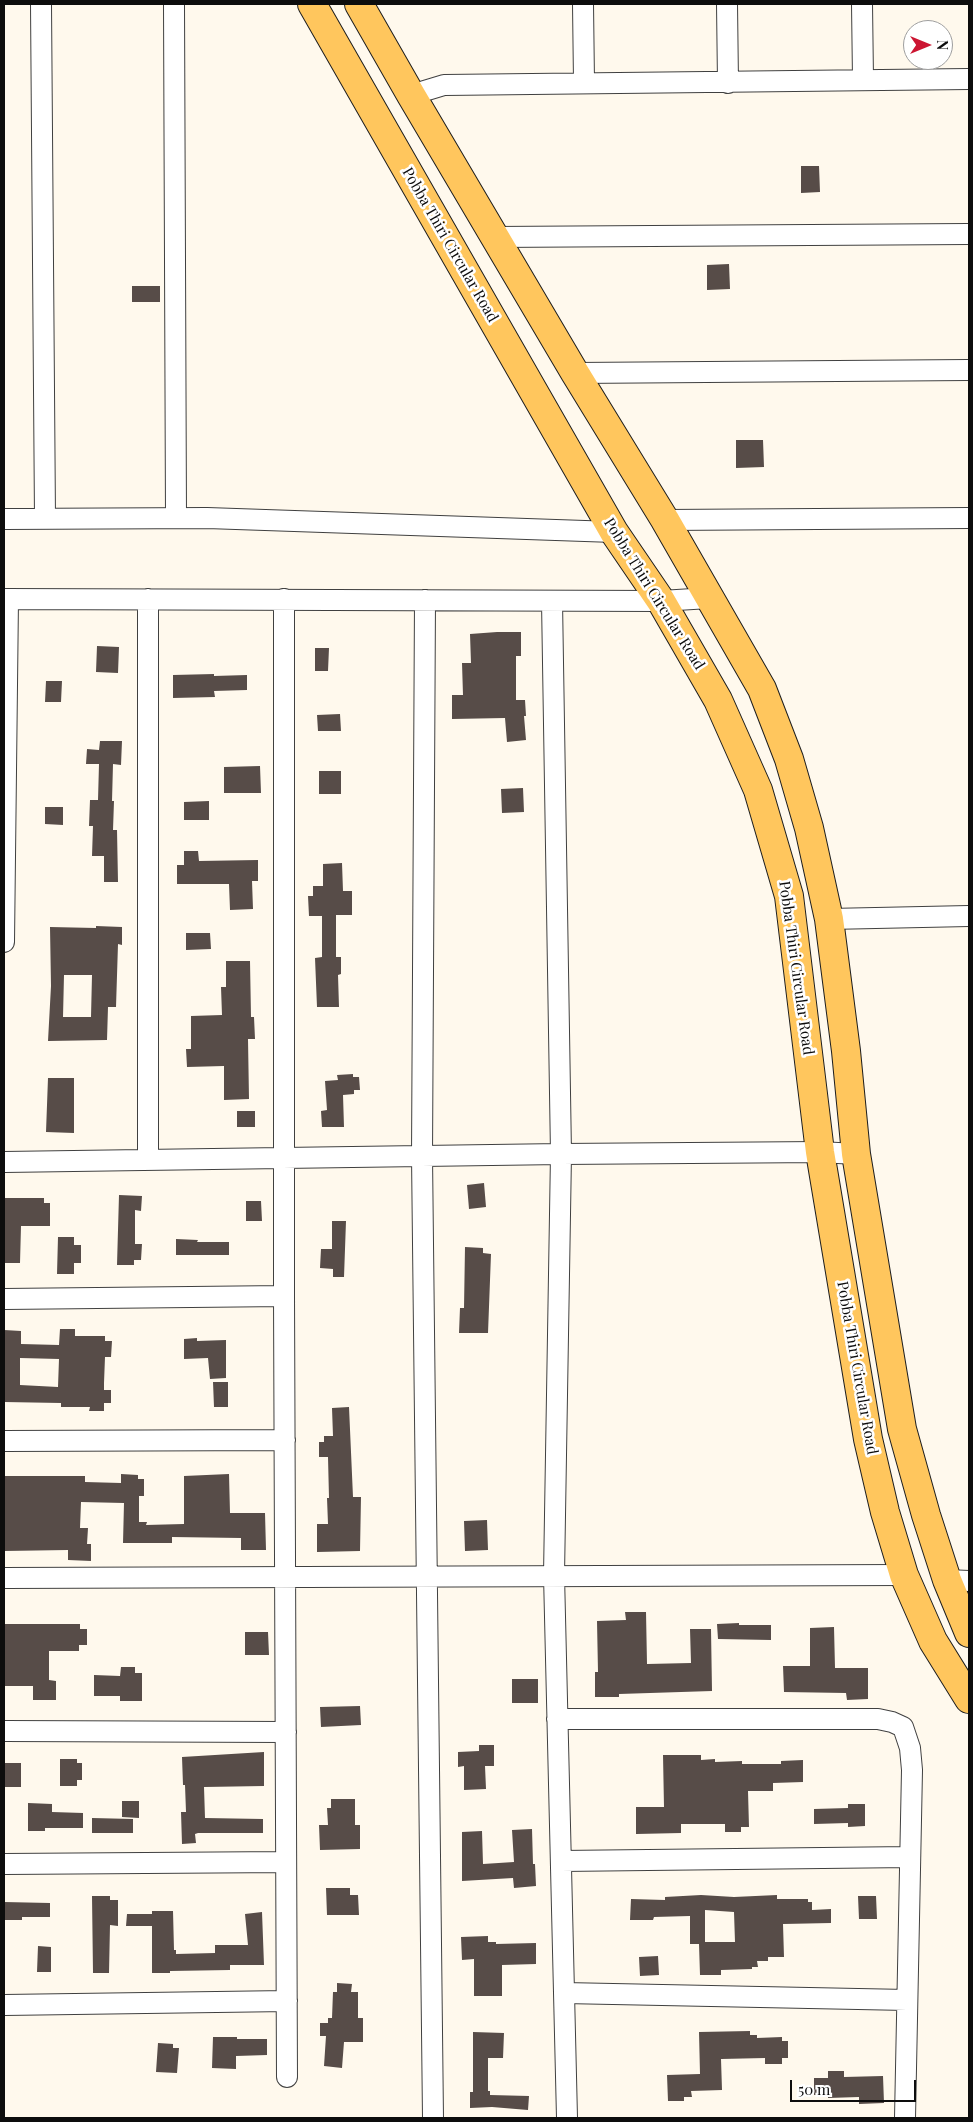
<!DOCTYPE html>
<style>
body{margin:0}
#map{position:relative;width:973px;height:2122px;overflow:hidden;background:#fff9ed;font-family:"Playfair Display",serif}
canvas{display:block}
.frame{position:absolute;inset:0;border:5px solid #0d0d0d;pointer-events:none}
.north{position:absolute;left:903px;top:20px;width:50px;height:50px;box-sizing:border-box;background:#fff;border:1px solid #9e9e9e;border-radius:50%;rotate:90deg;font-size:14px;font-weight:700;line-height:20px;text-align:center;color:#0d0d0d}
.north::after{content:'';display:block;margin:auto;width:18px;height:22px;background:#cc1632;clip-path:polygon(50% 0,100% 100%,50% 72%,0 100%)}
.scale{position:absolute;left:790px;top:2080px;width:126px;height:22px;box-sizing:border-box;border:2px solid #0d0d0d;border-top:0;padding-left:6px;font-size:15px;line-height:18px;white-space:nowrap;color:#0d0d0d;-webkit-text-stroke:4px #fff;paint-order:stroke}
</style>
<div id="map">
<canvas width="973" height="2122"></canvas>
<div class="frame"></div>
<div class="north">N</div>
<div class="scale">50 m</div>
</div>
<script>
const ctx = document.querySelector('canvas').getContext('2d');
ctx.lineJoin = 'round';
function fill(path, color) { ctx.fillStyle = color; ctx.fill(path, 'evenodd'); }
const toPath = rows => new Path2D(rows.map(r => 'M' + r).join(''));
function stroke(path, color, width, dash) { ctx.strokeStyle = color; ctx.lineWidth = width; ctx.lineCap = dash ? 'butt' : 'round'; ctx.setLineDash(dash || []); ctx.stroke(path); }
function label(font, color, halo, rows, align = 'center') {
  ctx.font = font + ' "Playfair Display",serif'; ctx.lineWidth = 5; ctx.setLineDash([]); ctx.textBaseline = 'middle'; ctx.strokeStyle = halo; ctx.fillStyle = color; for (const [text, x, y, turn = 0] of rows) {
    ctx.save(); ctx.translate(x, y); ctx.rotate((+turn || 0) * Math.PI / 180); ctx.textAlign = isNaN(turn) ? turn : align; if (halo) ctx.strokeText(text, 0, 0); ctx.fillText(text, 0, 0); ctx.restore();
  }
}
const building = toPath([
 [801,166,819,166,820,192,801,193],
 [729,264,730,289,707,290,707,265],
 [132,286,160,286,160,302,132,302],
 [736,440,763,440,764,467,736,468],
 [497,632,521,632,521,656,516,656,516,700,525,700,526,716,524,716,526,740,507,742,505,718,452,719,452,695,463,695,462,663,471,663,470,634],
 [97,646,119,647,118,673,96,672],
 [315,648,329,648,328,671,315,671],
 [214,674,214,676,247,675,247,690,214,691,215,697,173,698,173,675],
 [46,681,62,681,61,702,45,702],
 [340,714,341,731,318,731,317,715],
 [100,741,122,741,121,765,113,764,112,801,114,801,113,830,117,830,118,882,104,882,104,856,92,856,93,826,89,826,90,800,98,800,99,764,86,764,87,749,99,750],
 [260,766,261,793,224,793,224,767],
 [319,771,341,771,341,794,319,794],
 [523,788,524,812,502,813,501,789],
 [209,801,209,820,184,820,184,802],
 [45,807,63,807,63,825,45,824],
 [184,851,198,851,199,861,258,860,258,881,252,881,253,909,230,910,229,884,177,884,177,865,184,865],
 [342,863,343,891,352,891,352,915,336,915,336,957,341,957,341,974,338,975,339,1007,317,1007,315,958,322,957,322,916,309,916,308,896,313,896,313,886,323,886,323,864],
 [96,926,122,927,122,945,118,944,116,1007,108,1007,107,1040,48,1041,51,986,50,927,96,928],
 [64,975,92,975,91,1017,63,1017],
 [186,933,210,933,211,949,186,950],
 [226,961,250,961,251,1017,254,1017,255,1039,248,1039,249,1099,224,1100,224,1066,187,1067,186,1049,191,1049,191,1016,222,1015,221,987,226,987],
 [353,1074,353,1077,359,1077,360,1090,354,1090,354,1094,343,1095,344,1127,322,1127,321,1111,327,1110,325,1081,338,1080,337,1075],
 [48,1078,74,1078,74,1133,46,1132],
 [237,1111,255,1111,255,1127,237,1127],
 [484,1183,486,1207,469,1209,467,1185],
 [119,1195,142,1196,141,1211,135,1210,135,1244,142,1244,141,1260,134,1260,134,1265,117,1265],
 [4,1198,44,1198,44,1203,50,1203,50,1226,21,1226,20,1263,4,1263],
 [246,1201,261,1201,262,1221,246,1221],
 [332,1221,346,1221,344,1277,333,1277,333,1269,320,1268,321,1249,332,1249],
 [58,1237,74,1237,74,1245,81,1245,81,1263,74,1263,74,1274,57,1274],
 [176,1239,198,1240,197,1242,229,1242,229,1255,176,1255],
 [465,1247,483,1248,483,1253,491,1254,488,1333,459,1333,460,1308,464,1308],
 [60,1329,75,1329,75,1336,105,1336,105,1341,112,1341,111,1357,105,1357,104,1383,104,1390,111,1390,111,1403,104,1403,104,1411,89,1411,90,1407,61,1407,61,1403,4,1402,4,1330,21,1331,21,1344,59,1345],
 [20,1358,59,1359,58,1387,20,1385],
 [197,1338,197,1341,226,1340,226,1378,210,1379,208,1358,184,1359,184,1339],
 [213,1382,228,1382,228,1407,214,1407],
 [349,1407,353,1497,361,1497,360,1551,317,1552,317,1524,328,1524,327,1498,329,1498,328,1457,319,1457,319,1442,324,1442,324,1436,333,1436,332,1408],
 [121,1474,138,1475,138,1479,144,1479,144,1496,139,1496,139,1522,147,1522,146,1525,184,1524,184,1476,229,1474,230,1513,265,1513,266,1550,241,1550,241,1538,172,1537,172,1543,123,1543,124,1503,81,1502,80,1528,88,1528,87,1544,91,1544,91,1561,68,1560,68,1550,4,1551,4,1476,85,1476,85,1482,121,1483],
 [487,1520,488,1550,465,1551,464,1521],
 [625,1612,646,1612,647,1664,691,1663,690,1629,711,1629,712,1691,619,1694,619,1697,595,1697,595,1672,598,1672,597,1621,626,1620],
 [739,1623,739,1625,771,1625,771,1640,718,1639,717,1624],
 [4,1624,80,1624,80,1629,87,1629,87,1645,79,1645,79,1651,49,1651,49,1680,56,1681,56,1700,33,1700,33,1686,4,1686],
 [834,1627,835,1668,868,1668,868,1699,847,1700,846,1693,784,1692,783,1666,810,1666,810,1628],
 [245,1632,268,1632,269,1655,245,1655],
 [121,1667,135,1667,135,1673,142,1673,142,1701,120,1701,120,1696,94,1696,94,1675,120,1676],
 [512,1679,538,1679,538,1703,512,1703],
 [360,1706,361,1725,321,1727,320,1707],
 [479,1745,494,1745,494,1766,485,1766,486,1789,464,1790,464,1766,458,1767,458,1752,479,1751],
 [264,1752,264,1786,204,1787,205,1818,263,1819,263,1833,198,1833,195,1834,196,1843,182,1844,181,1812,186,1812,185,1785,183,1785,182,1757],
 [663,1755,701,1755,701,1760,715,1759,715,1762,742,1761,742,1764,781,1764,781,1761,803,1760,803,1782,773,1783,773,1791,748,1791,749,1827,741,1827,741,1832,725,1832,725,1824,681,1824,681,1833,636,1834,636,1807,664,1807],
 [60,1759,77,1759,77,1763,82,1763,82,1780,77,1780,77,1786,60,1786],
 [4,1763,21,1763,21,1787,4,1787],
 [331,1799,355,1799,355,1825,360,1825,360,1849,320,1850,319,1825,328,1825,327,1808,331,1808],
 [122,1801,139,1801,139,1818,122,1817],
 [28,1803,52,1804,52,1812,83,1813,83,1828,45,1828,45,1831,28,1831],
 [848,1804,865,1804,865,1826,848,1827,848,1823,814,1824,814,1809,848,1808],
 [92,1818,133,1819,133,1833,92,1833],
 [532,1829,533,1864,535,1864,536,1886,514,1888,513,1878,462,1881,462,1832,482,1831,483,1864,514,1862,512,1830],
 [326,1888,350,1888,350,1895,358,1895,359,1915,327,1915],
 [701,1895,734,1897,777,1895,777,1899,808,1899,808,1902,812,1902,812,1910,831,1909,831,1923,783,1924,784,1957,768,1957,768,1961,757,1961,758,1967,752,1967,752,1969,721,1970,721,1975,700,1975,699,1944,690,1944,690,1916,654,1917,653,1920,630,1920,631,1899,665,1900,665,1897],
 [705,1910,734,1912,735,1942,705,1942],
 [92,1896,110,1896,110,1900,118,1900,118,1926,110,1925,109,1973,93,1973],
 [858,1896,876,1896,877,1919,859,1919],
 [4,1902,50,1903,50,1917,22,1917,22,1920,4,1920],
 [152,1911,173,1911,174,1950,176,1950,176,1954,215,1953,215,1945,248,1945,245,1914,262,1912,264,1965,230,1965,230,1970,170,1971,170,1973,152,1973,152,1926,126,1926,127,1914,152,1914],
 [488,1936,488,1942,496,1942,496,1944,536,1943,536,1964,502,1965,502,1996,474,1996,474,1959,462,1960,461,1937],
 [38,1946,51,1947,51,1972,37,1972],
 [658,1956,659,1975,640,1976,639,1957],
 [337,1983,352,1984,351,1992,358,1992,358,2018,363,2018,363,2042,344,2042,342,2068,324,2066,326,2036,320,2036,320,2023,328,2023,328,2018,332,2018,333,1992,337,1992],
 [750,2031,750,2035,757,2035,757,2038,782,2037,782,2041,788,2041,788,2058,782,2058,782,2064,765,2064,765,2058,721,2059,722,2090,691,2091,692,2097,684,2097,684,2101,668,2101,667,2075,700,2074,699,2032],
 [473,2032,504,2033,503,2058,488,2058,488,2091,490,2091,490,2095,529,2096,528,2110,492,2107,470,2108,470,2092,473,2092],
 [213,2037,237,2037,237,2039,267,2039,267,2055,236,2056,236,2069,212,2068],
 [158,2043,173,2044,173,2048,179,2048,177,2073,156,2072],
 [828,2071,844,2071,844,2077,883,2076,884,2103,859,2104,859,2097,828,2098,828,2095,814,2095,814,2078,828,2078]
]);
const street = toPath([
 [41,4,45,519],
 [174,4,176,518],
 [583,4,584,82],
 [727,4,728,83],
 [862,4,863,79],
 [411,95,444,85,969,79],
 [494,237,969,234],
 [575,373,969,370],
 [4,519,207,518,614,532],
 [665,520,969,518],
 [4,599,661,601,709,598],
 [148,599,148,1160],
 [284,599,284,1296,287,2077],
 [425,600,422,1156,433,2118],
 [552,601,561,1154,554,1575,567,2118],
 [829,919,969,916],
 [4,942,8,599],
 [4,1162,561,1154,820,1152,856,1154],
 [4,1299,284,1296],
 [4,1441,285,1440],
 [4,1578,904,1575],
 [947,1580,969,1581],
 [557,1719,878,1719,892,1722,903,1727,910,1748,912,1770,905,2118],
 [4,1731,286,1732],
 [561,1861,910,1857],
 [4,1864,286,1862],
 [564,1993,907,2000],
 [4,2005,287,2001]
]);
const primary = toPath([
 [312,4,614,532,661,601,718,700,758,790,789,896,820,1152,868,1439,885,1512,904,1575,933,1641,969,1699],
 [359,4,411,95,575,373,665,520,762,689,789,759,809,828,829,919,846,1051,856,1154,902,1429,926,1515,947,1580,969,1633]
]);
const streetNames = [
 ["Pobba Thiri Circular Road",450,245,60],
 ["Pobba Thiri Circular Road",654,594,58],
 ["Pobba Thiri Circular Road",796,968,82],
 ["Pobba Thiri Circular Road",857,1368,80]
];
fill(building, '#574c48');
stroke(street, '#404040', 22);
stroke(primary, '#1e1e1e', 30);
stroke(street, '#fff', 20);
stroke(primary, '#ffc65d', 28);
label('15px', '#0d0d0d', '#fff', streetNames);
</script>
